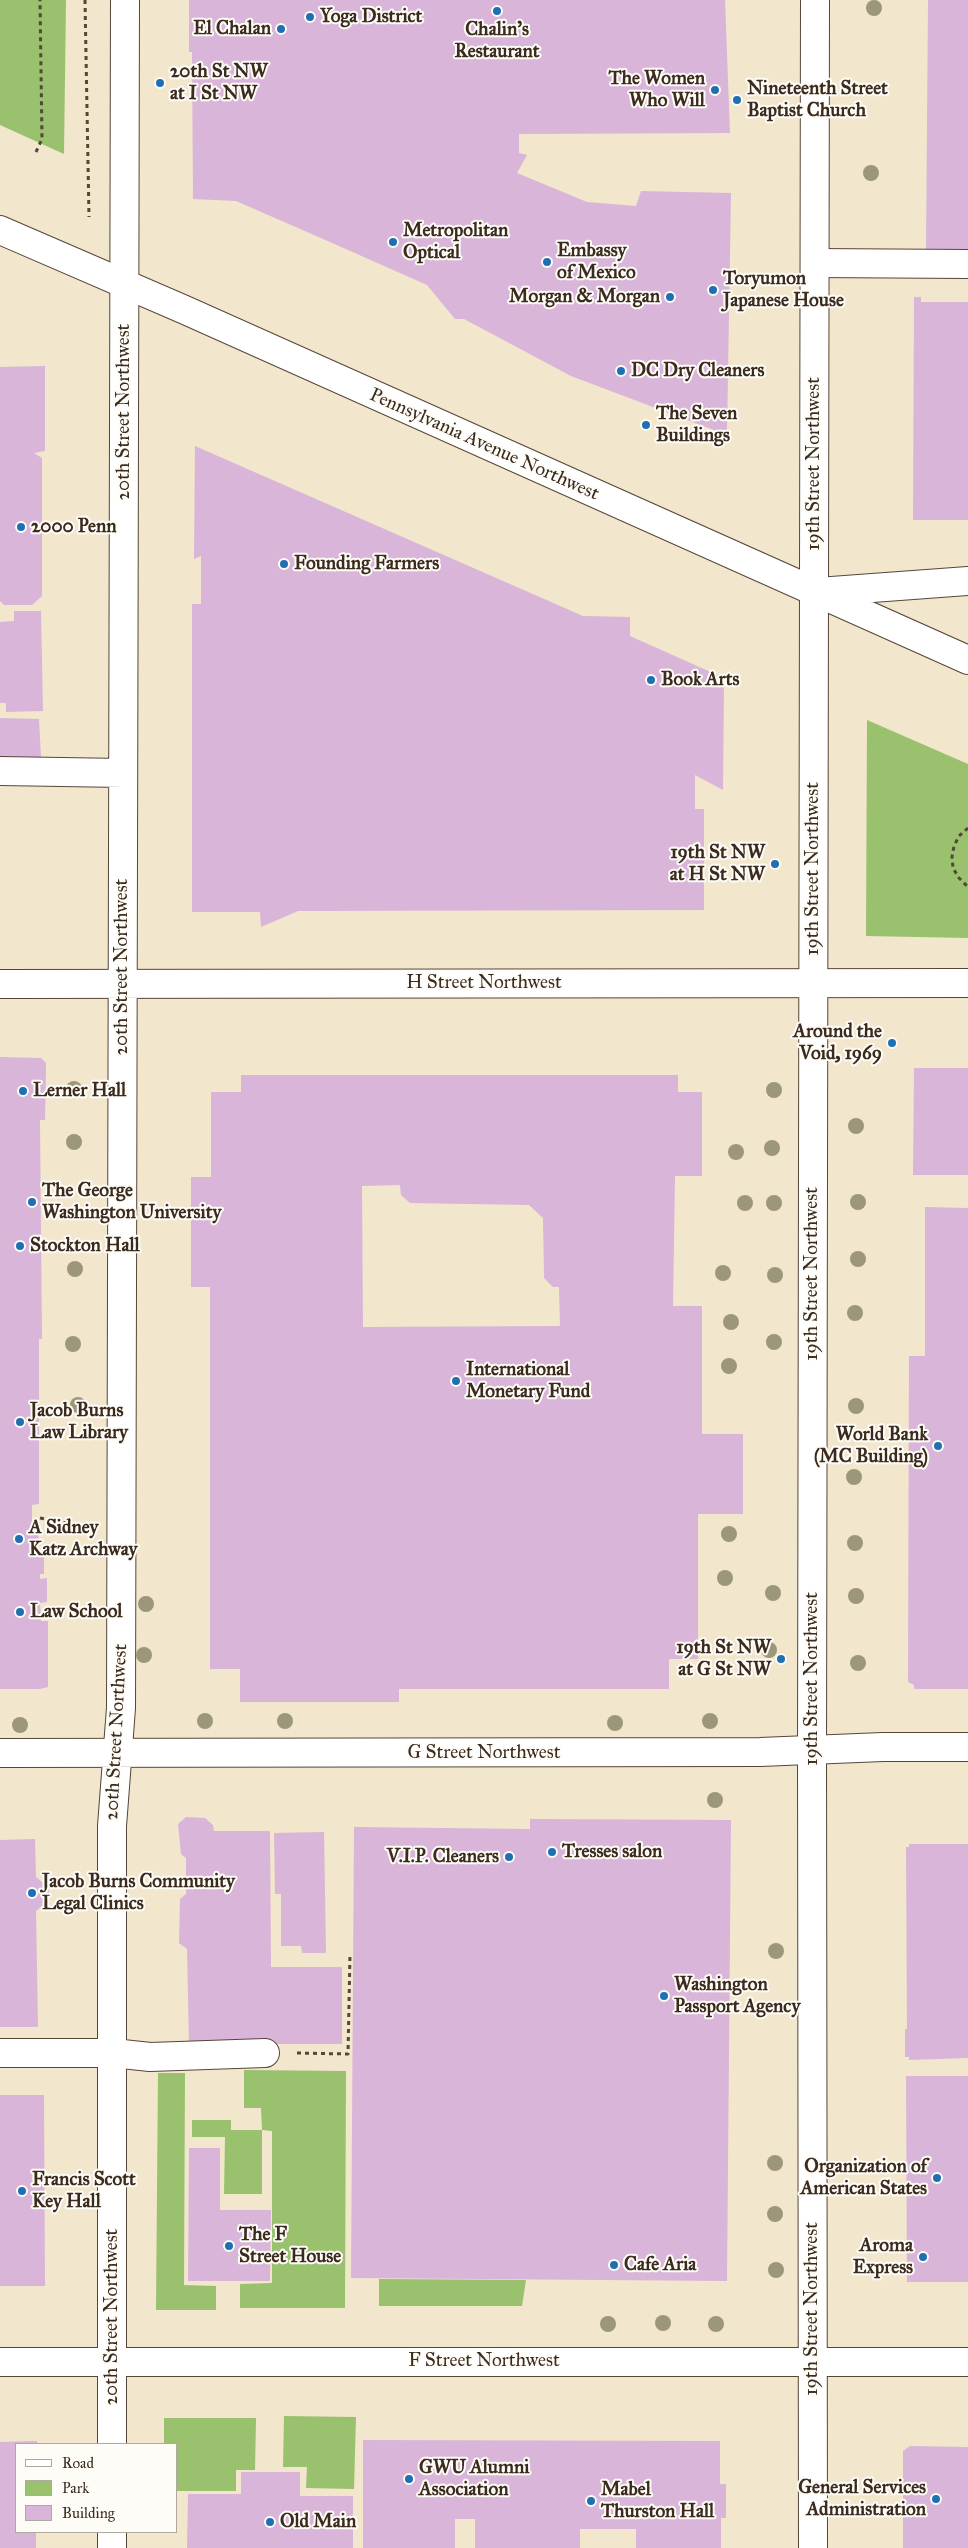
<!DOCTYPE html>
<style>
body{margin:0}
#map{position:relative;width:968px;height:2548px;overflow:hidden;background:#f2e6cd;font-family:"IM FELL Great Primer",serif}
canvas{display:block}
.legend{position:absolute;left:15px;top:2443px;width:162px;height:90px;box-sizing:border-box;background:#fdfcf7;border:1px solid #afa8a0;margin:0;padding:6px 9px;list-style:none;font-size:15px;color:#3b2a1e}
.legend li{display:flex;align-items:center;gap:10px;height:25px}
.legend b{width:25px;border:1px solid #afa8a0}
</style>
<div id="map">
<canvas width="968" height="2548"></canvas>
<ul class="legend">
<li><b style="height:6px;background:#fff"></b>Road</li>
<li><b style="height:14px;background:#99c16e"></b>Park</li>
<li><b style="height:14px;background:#d8b5d9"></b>Building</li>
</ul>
</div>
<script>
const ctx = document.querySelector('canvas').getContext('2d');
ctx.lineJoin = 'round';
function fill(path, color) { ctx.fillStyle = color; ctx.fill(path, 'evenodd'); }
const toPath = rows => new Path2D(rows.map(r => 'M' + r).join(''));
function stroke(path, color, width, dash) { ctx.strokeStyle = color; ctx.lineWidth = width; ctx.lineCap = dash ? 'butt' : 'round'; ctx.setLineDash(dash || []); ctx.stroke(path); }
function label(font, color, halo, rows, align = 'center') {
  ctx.font = font + ' "IM FELL Great Primer",serif'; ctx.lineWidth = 4; ctx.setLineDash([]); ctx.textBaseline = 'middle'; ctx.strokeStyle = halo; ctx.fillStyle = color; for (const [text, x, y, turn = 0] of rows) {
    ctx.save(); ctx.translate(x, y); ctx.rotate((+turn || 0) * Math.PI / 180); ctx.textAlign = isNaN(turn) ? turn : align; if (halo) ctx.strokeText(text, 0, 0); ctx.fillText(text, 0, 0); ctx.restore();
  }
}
const green = toPath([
 [0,0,66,0,64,154,0,125],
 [867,720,968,764,968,938,866,936],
 [244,2070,346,2071,345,2308,240,2308,240,2284,272,2283,272,2131,262,2130,262,2194,224,2194,225,2137,192,2137,192,2120,231,2120,231,2130,262,2130,261,2108,244,2108],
 [158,2073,185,2073,184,2285,216,2286,216,2310,156,2310],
 [379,2279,526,2280,522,2306,379,2306],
 [284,2416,356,2417,354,2489,306,2488,307,2467,283,2467],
 [164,2418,256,2418,255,2470,236,2470,236,2491,176,2491,176,2444,164,2444]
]);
const building = toPath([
 [189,0,725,0,730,133,519,134,519,153,527,155,517,173,587,202,636,206,641,191,731,193,727,435,571,376,464,319,455,319,427,285,330,242,236,201,193,199,192,52,189,52],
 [928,0,968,0,968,250,926,250],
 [914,297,921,297,921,302,968,302,968,520,913,520],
 [45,366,45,451,34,453,42,458,42,596,32,605,4,605,0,601,0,367],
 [195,446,583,616,630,617,630,636,724,678,723,790,695,775,695,809,704,809,704,910,298,911,261,927,260,912,192,912,192,604,201,604,201,556,194,559],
 [14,611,41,611,43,711,6,712,6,703,0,703,0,622,14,621],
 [0,718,39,719,41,758,0,757],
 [0,1057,41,1058,46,1063,45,1120,40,1120,42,1339,39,1339,39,1504,32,1505,32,1521,38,1521,39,1553,44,1553,44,1574,40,1574,40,1579,47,1578,47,1602,40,1603,41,1621,48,1621,48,1687,40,1689,0,1689],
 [914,1068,968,1068,968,1175,913,1175],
 [241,1075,678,1075,678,1092,702,1092,702,1176,675,1176,673,1306,702,1306,702,1434,743,1434,743,1514,698,1514,698,1659,669,1659,669,1689,399,1689,399,1702,240,1702,240,1669,210,1669,210,1287,191,1287,191,1177,211,1177,211,1092,241,1092],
 [400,1185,401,1195,410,1203,529,1205,543,1218,544,1278,553,1287,559,1287,560,1326,363,1327,362,1186],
 [925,1207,968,1208,968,1689,914,1689,914,1685,908,1682,909,1356,925,1356],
 [186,1817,205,1818,213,1825,214,1831,270,1831,271,1967,342,1967,342,2044,189,2044,187,1949,179,1943,180,1899,186,1894,186,1858,181,1854,178,1824],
 [530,1819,731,1820,727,2281,351,2278,354,1827,530,1829],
 [324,1832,326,1953,302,1953,301,1946,281,1946,281,1894,275,1894,274,1833],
 [35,1839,36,1877,49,1888,49,1901,36,1911,38,2027,0,2027,0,1840],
 [909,1844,968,1844,968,2058,909,2060,909,2057,905,2057,905,2029,907,2029,906,1847,909,1847],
 [906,2076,968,2076,968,2282,907,2282],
 [0,2095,44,2095,45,2286,0,2286],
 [189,2148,220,2148,220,2210,271,2210,270,2281,188,2281],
 [363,2440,720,2441,720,2484,726,2484,726,2518,721,2518,721,2548,636,2548,636,2529,580,2529,580,2548,475,2548,475,2519,455,2519,455,2548,363,2548],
 [37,2441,37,2444,16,2444,16,2532,36,2532,36,2548,0,2548,0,2442],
 [910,2446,968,2447,968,2548,903,2548,903,2451],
 [241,2472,300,2472,300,2496,353,2496,353,2548,187,2548,188,2494,241,2494]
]);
const path = toPath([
 [85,0,89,217],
 [36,152,42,139,40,0],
 [968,828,959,836,954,846,952,857,953,868,959,878,968,887],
 [40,1518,88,1527],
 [297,2053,348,2054,350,1954]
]);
const minor = toPath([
 [815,263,968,264],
 [0,771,123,773],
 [0,984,968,983],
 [0,1753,760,1752,883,1747,968,1747],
 [0,2053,113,2053,150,2057,265,2053],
 [0,2362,968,2362],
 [112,2444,112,1826,121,1708,125,0],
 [112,2532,112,2548]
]);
const major = toPath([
 [0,230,185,310,968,660],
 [818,592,968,581],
 [813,2548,812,1750,815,0]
]);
const trees = [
 [874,8],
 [871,173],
 [74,1089],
 [774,1090],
 [856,1126],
 [74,1142],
 [772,1148],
 [736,1152],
 [858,1202],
 [745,1203],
 [774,1203],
 [858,1259],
 [75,1269],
 [723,1273],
 [775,1275],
 [855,1313],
 [731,1322],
 [774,1342],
 [73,1344],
 [729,1366],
 [78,1405],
 [856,1406],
 [854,1477],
 [729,1534],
 [855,1543],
 [725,1578],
 [773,1593],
 [856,1596],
 [146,1604],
 [769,1650],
 [144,1655],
 [858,1663],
 [205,1721],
 [285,1721],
 [710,1721],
 [615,1723],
 [20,1725],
 [715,1800],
 [776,1951],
 [775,2163],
 [775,2214],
 [776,2270],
 [663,2323],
 [608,2324],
 [716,2324]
];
const markers = [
 [497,11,5,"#1f6fb2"],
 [310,17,5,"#1f6fb2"],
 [281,29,5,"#1f6fb2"],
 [160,83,5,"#1f6fb2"],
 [715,90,5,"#1f6fb2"],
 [737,100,5,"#1f6fb2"],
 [393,242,5,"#1f6fb2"],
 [547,262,5,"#1f6fb2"],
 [713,290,5,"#1f6fb2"],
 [670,297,5,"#1f6fb2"],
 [621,371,5,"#1f6fb2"],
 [646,425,5,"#1f6fb2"],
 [21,527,5,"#1f6fb2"],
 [284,564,5,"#1f6fb2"],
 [651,680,5,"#1f6fb2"],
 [775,864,5,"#1f6fb2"],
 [892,1043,5,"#1f6fb2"],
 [23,1091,5,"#1f6fb2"],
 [32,1202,5,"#1f6fb2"],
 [20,1246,5,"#1f6fb2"],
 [456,1381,5,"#1f6fb2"],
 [20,1422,5,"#1f6fb2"],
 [938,1446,5,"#1f6fb2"],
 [19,1539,5,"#1f6fb2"],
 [20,1612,5,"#1f6fb2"],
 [781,1659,5,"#1f6fb2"],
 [552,1852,5,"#1f6fb2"],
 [509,1857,5,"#1f6fb2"],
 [32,1893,5,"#1f6fb2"],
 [664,1996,5,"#1f6fb2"],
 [937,2178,5,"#1f6fb2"],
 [22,2191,5,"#1f6fb2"],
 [229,2246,5,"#1f6fb2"],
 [923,2257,5,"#1f6fb2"],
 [614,2265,5,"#1f6fb2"],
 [409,2479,5,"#1f6fb2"],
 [936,2499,5,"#1f6fb2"],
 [591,2501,5,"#1f6fb2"],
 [270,2522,5,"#1f6fb2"]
];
const poiNames = [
 ["Yoga District",320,17],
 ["El Chalan",271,29,"right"],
 ["Chalin's",497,30,"center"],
 ["Restaurant",497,52,"center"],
 ["20th St NW",170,72],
 ["at I St NW",170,94],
 ["The Women",705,79,"right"],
 ["Who Will",705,101,"right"],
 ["Nineteenth Street",747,89],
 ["Baptist Church",747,111],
 ["Metropolitan",403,231],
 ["Optical",403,253],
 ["Embassy",557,251],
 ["of Mexico",557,273],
 ["Toryumon",723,279],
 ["Japanese House",723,301],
 ["Morgan & Morgan",660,297,"right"],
 ["DC Dry Cleaners",631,371],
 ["The Seven",656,414],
 ["Buildings",656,436],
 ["2000 Penn",31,527],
 ["Founding Farmers",294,564],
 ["Book Arts",661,680],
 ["19th St NW",765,853,"right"],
 ["at H St NW",765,875,"right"],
 ["Around the",882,1032,"right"],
 ["Void, 1969",882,1054,"right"],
 ["Lerner Hall",33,1091],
 ["The George",42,1191],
 ["Washington University",42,1213],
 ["Stockton Hall",30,1246],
 ["International",466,1370],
 ["Monetary Fund",466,1392],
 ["Jacob Burns",30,1411],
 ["Law Library",30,1433],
 ["World Bank",928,1435,"right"],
 ["(MC Building)",928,1457,"right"],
 ["A Sidney",29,1528],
 ["Katz Archway",29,1550],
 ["Law School",30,1612],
 ["19th St NW",771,1648,"right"],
 ["at G St NW",771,1670,"right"],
 ["Tresses salon",562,1852],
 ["V.I.P. Cleaners",499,1857,"right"],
 ["Jacob Burns Community",42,1882],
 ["Legal Clinics",42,1904],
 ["Washington",674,1985],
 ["Passport Agency",674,2007],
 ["Organization of",927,2167,"right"],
 ["American States",927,2189,"right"],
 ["Francis Scott",32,2180],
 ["Key Hall",32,2202],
 ["The F",239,2235],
 ["Street House",239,2257],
 ["Aroma",913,2246,"right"],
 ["Express",913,2268,"right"],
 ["Cafe Aria",624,2265],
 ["GWU Alumni",419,2468],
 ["Association",419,2490],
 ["General Services",926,2488,"right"],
 ["Administration",926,2510,"right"],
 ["Mabel",601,2490],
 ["Thurston Hall",601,2512],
 ["Old Main",280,2522]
];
const streetNames = [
 ["20th Street Northwest",124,412,-90],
 ["Pennsylvania Avenue Northwest",484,445,24],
 ["19th Street Northwest",814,464,-90],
 ["19th Street Northwest",813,869,-90],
 ["20th Street Northwest",122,967,-90],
 ["H Street Northwest",484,983],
 ["19th Street Northwest",812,1274,-90],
 ["19th Street Northwest",812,1679,-90],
 ["20th Street Northwest",117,1732,-87],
 ["G Street Northwest",484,1753],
 ["19th Street Northwest",812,2309,-90],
 ["20th Street Northwest",112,2317,-90],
 ["F Street Northwest",484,2361]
];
fill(green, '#99c16e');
fill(building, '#d8b5d9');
stroke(minor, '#564638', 30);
stroke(major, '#564638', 30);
stroke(path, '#564638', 3, [4, 4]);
stroke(minor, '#fff', 28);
stroke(major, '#fff', 28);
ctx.fillStyle = '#9d977a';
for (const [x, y] of trees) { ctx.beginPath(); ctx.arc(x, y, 8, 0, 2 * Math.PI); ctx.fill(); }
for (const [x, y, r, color] of markers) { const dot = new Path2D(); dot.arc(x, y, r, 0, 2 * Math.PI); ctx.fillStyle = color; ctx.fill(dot); stroke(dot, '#fdfcf7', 2); }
label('bold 19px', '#3b2a1e', '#fdfcf7', poiNames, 'left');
label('19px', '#3b2a1e', '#fdfcf7', streetNames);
</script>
